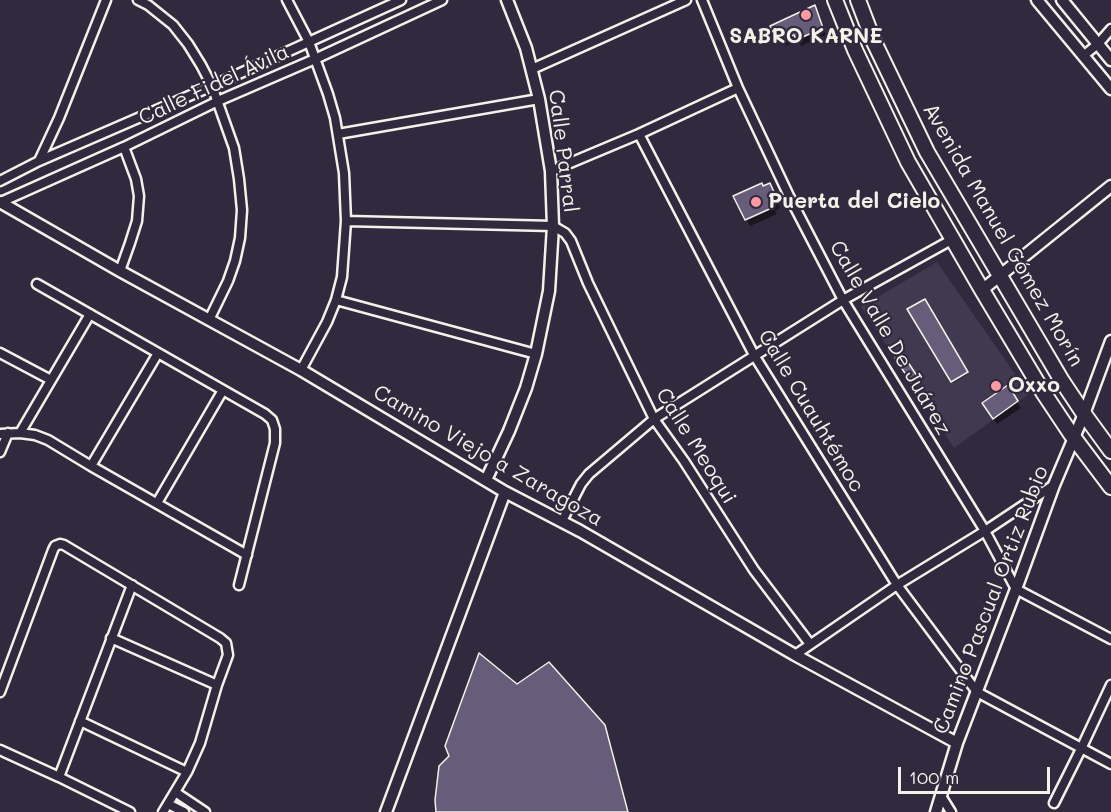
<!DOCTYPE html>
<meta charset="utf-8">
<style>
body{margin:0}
#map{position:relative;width:1111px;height:812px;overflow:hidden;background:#2f2a3d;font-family:Mali,sans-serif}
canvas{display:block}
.scale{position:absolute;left:898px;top:767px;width:152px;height:27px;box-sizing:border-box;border:3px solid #f4f1e8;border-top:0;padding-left:8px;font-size:18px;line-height:21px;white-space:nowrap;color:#f4f1e8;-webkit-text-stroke:4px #2f2a3d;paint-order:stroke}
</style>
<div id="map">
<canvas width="1111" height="812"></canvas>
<div class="scale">100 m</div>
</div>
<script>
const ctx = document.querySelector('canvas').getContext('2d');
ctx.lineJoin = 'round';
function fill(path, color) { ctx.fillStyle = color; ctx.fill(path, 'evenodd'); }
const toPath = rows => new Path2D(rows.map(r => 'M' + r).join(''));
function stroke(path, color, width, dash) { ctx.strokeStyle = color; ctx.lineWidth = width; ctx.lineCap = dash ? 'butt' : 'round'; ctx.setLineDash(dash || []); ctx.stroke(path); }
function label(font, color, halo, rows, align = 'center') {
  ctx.font = font + ' Mali,sans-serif'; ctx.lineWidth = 4.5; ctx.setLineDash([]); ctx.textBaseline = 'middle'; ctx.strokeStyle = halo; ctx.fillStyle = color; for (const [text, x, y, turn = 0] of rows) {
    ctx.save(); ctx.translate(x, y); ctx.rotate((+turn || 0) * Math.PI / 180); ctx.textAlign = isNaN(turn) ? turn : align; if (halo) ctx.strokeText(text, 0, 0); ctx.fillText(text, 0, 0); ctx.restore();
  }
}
const built = toPath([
 [937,262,1029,394,954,448,861,307]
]);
const shadow = toPath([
 [815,7,818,13,826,35,801,46,799,41,786,46,785,43,781,44,772,26],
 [773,192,780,208,775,211,777,214,750,226,746,219],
 [924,301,968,374,953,383,909,309],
 [902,355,920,384,915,387,897,358],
 [1007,387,1021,408,997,424,987,410],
 [517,686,604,726,609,736,629,812,438,812]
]);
const building = toPath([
 [815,5,823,28,796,40,794,35,781,40,780,37,776,39,770,26,815,5],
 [762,183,763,186,770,183,778,201,772,204,774,207,745,220,733,196,762,183],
 [925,299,968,372,951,382,907,309,925,299],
 [902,353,919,379,912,384,895,358,902,353],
 [1008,385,1018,401,993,419,982,403,1008,385],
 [479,653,517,684,549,662,605,725,628,812,436,812,435,800,439,766,449,756,445,746,479,653]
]);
const minor = toPath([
 [138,0,148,5,173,25,188,44,201,65,212,86,234,148,239,179,242,210,240,238,235,261,228,281,209,320],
 [287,0,309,42,328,94,335,118,344,173,346,221,342,277,336,300,327,322,301,370],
 [702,0,738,88,789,196,843,300,985,531,1016,589,1111,639],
 [1083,56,1098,44,1111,29],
 [532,69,686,0],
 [338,134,539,99],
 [639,134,754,355,897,585,977,692,1111,764],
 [39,161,59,118,106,0],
 [551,171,639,134,738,88],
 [0,181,39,161,212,86,401,0],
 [1,202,124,147,218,101,315,59,442,0],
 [346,221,553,226,565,233,571,241,588,283,654,419,684,461,754,570,810,644],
 [120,271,130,243,137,221,139,196,136,179,124,147],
 [37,284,265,414,272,420,275,429,275,443,239,585],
 [336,300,536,354],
 [0,353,51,380],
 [20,433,90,314],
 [0,434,20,433,35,435,48,440,91,466,247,555],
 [0,452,8,433],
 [91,466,158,353],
 [157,503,223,390],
 [562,521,581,484,589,474,654,419,843,300,953,239],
 [111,638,217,685],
 [795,655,897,585,985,531,1054,485],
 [0,692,53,550,55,546,60,544,64,545,220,638,226,643,228,655,217,685,200,743,187,772,163,812],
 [80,721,187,772],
 [0,750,59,777,130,812],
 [59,777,132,585],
 [175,792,205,812],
 [941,796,951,812],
 [1054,803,1081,749,1111,685],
 [168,804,184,812]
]);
const tertiary = toPath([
 [1037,0,1111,89],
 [1062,0,1111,60],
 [0,202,120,271,301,370,505,492,580,531,795,655,957,743],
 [982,290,1111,186],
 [486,480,509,431,526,388,536,354,549,291,553,226,551,171,539,99,526,48,507,0],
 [386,812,505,492],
 [936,812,957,743,1016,589,1054,485,1084,414,1111,341]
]);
const primary = toPath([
 [835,0,855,50,908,162,982,290,1043,392,1071,434,1111,487],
 [858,0,874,42,927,152,1062,381,1084,414,1111,451]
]);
const markers = [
 [806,15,6,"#ff9aa2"],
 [756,202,6,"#ff9aa2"],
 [996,386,6,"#ff9aa2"]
];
const poiNames = [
 ["SABRO KARNE",806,37,"center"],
 ["Puerta del Cielo",768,202],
 ["Oxxo",1008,386]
];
const streetNames = [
 ["Calle Fidel Ávila",214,85,-25],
 ["Calle Parral",563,151,83],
 ["Avenida Manuel Gómez Morín",1003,235,60],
 ["Calle Valle De Juárez",890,338,60],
 ["Calle Cuauhtémoc",811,411,59],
 ["Calle Meoqui",696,446,58],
 ["Camino Viejo a Zaragoza",488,456,30],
 ["Camino Pascual Ortiz Rubio",991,600,-69]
];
fill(built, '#40394f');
fill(shadow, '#0007');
fill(building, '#675c79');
stroke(building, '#f4f1e8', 1.5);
stroke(minor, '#f4f1e8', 13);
stroke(tertiary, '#f4f1e8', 15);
stroke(primary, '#f4f1e8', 18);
stroke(minor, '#2f2a3d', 8);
stroke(tertiary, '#2f2a3d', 10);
stroke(primary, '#2f2a3d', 14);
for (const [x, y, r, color] of markers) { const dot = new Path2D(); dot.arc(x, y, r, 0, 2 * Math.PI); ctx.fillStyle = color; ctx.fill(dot); stroke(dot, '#2f2a3d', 2); }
label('bold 21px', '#f4f1e8', '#2f2a3d', poiNames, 'left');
label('21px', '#f4f1e8', '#2f2a3d', streetNames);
</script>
